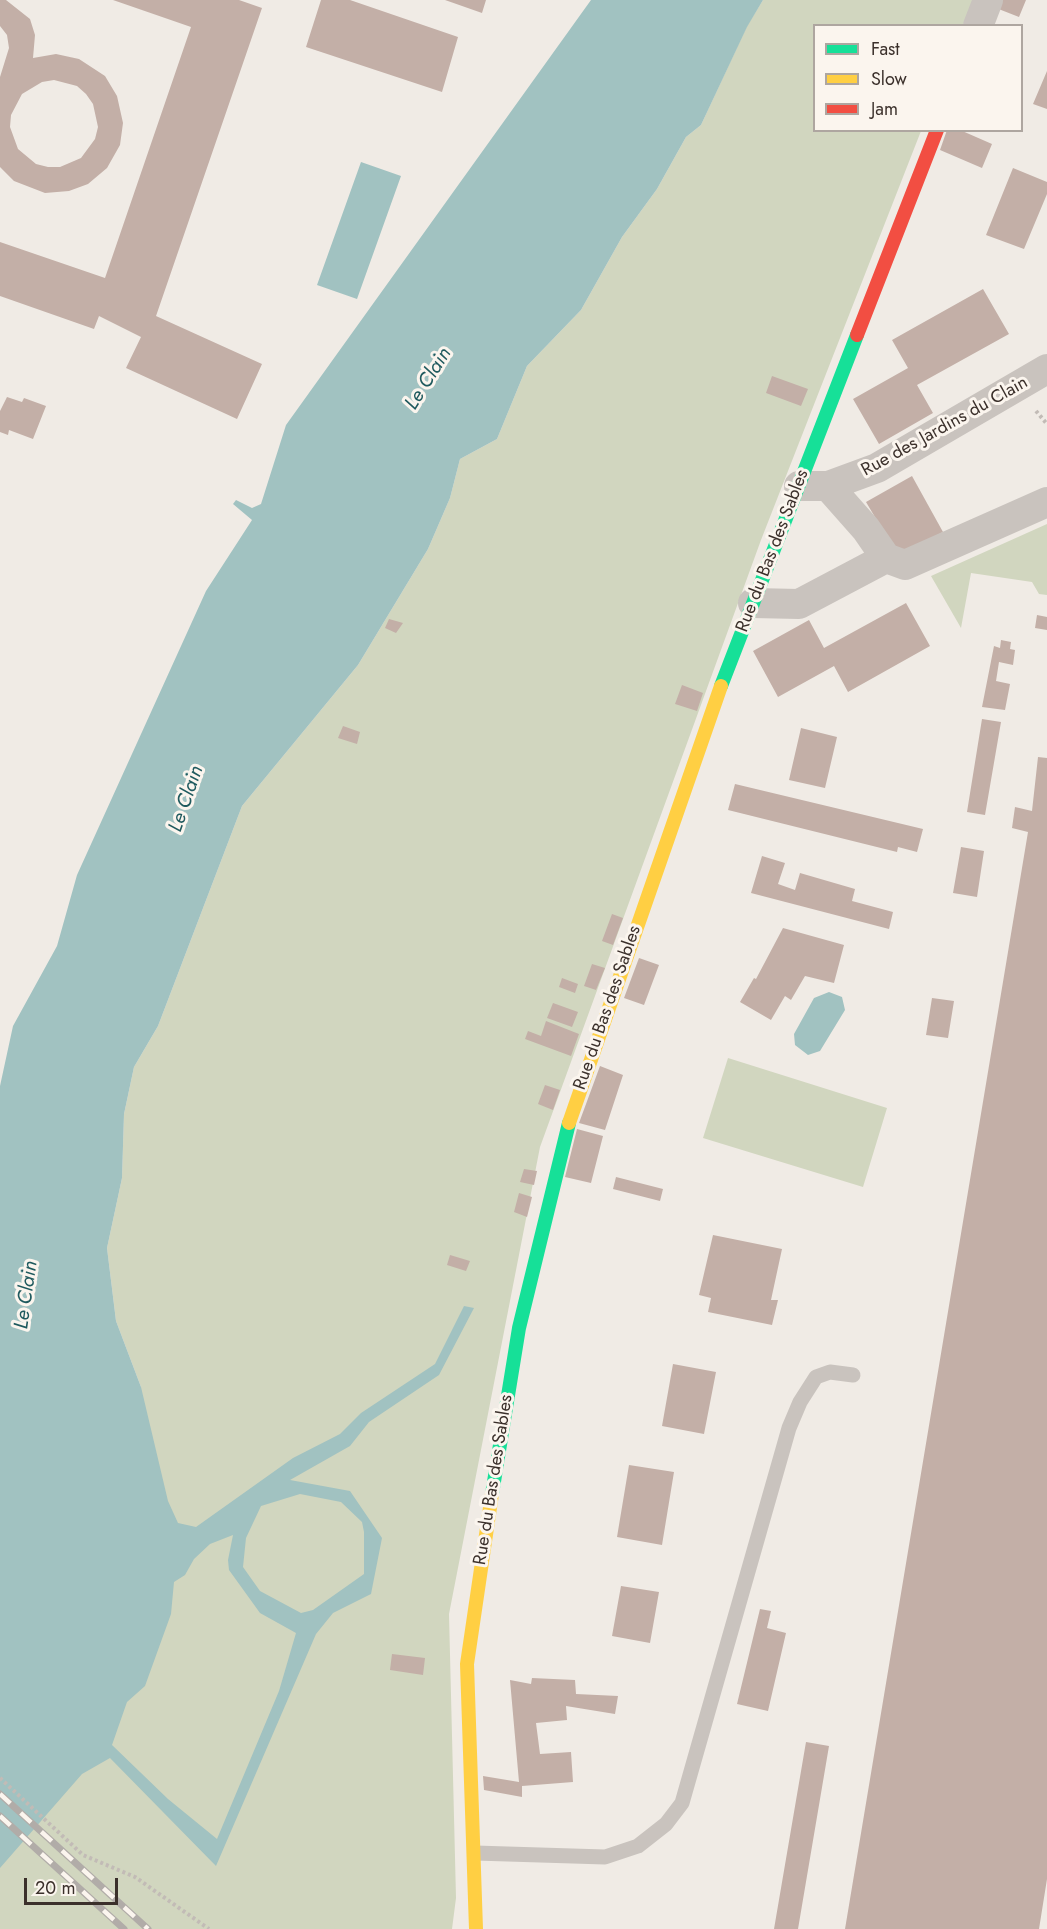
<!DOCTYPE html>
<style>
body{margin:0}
#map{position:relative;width:1047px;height:1929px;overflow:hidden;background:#f0ebe5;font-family:Jost,sans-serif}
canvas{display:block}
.legend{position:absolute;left:813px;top:24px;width:210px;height:108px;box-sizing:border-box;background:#fbf5ee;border:2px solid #aea6a0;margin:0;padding:8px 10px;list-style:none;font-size:18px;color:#3b302b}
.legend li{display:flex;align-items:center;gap:12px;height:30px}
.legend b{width:30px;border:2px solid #aea6a0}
.scale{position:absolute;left:24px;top:1878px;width:94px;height:27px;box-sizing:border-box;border:3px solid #3b302b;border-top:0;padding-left:8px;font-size:18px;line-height:21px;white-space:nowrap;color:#3b302b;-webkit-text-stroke:4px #fbf5ee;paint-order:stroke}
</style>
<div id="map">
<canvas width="1047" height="1929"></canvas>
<ul class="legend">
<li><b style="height:8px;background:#16e098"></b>Fast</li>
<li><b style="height:8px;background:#ffcf43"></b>Slow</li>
<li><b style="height:8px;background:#f24e42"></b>Jam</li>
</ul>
<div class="scale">20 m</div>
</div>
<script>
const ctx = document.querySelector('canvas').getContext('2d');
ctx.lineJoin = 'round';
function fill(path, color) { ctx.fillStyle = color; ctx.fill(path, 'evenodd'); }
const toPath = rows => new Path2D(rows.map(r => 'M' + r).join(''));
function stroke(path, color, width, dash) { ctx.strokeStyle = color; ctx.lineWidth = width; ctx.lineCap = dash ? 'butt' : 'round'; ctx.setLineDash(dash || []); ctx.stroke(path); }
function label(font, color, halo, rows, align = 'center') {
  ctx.font = font + ' Jost,sans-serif'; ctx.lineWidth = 6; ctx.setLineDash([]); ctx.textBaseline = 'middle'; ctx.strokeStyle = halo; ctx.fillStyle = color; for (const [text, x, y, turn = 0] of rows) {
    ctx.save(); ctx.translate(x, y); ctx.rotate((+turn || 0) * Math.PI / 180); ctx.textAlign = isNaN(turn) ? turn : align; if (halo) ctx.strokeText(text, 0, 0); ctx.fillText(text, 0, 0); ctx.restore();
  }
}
const green = toPath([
 [763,0,973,0,963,25,814,26,814,130,921,131,761,540,540,1147,449,1614,456,1898,452,1929,0,1929,0,1747,141,1387,116,1321,107,1248,122,1178,124,1114,134,1067,158,1026,242,806,358,665,428,549,450,498,460,459,497,439,527,366,581,310,622,237,657,189,686,137,701,125,747,26],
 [1047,524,1047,595,1039,594,1032,582,971,573,961,628,931,576],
 [728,1058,887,1108,863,1187,703,1138]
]);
const water = toPath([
 [591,0,763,0,747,27,701,125,686,137,657,189,622,237,581,310,527,366,497,439,460,459,450,498,428,549,358,665,242,806,158,1026,134,1067,124,1114,122,1178,107,1248,116,1321,141,1387,168,1501,178,1523,196,1527,293,1458,340,1434,361,1413,435,1364,464,1306,474,1308,439,1375,369,1422,350,1446,290,1480,350,1491,382,1538,371,1594,333,1613,316,1634,216,1866,110,1758,82,1774,0,1868,0,1086,13,1026,57,946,77,875,206,591,252,520,233,504,236,500,252,508,261,504,286,425],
 [300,1494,341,1502,362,1522,364,1532,364,1574,313,1610,301,1613,260,1591,243,1567,246,1538,261,1506],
 [233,1535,228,1560,229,1570,260,1613,296,1633,279,1691,217,1839,168,1799,112,1745,127,1702,145,1686,171,1614,174,1582,185,1575,194,1559,210,1544],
 [361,162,401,176,357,299,317,285],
 [829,992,842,997,845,1010,820,1051,808,1055,795,1045,794,1034,814,998]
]);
const building = toPath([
 [0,0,6,0,30,19,35,35,33,58,56,54,79,59,105,76,117,96,123,123,120,145,107,168,88,184,69,191,45,193,14,181,0,167,0,77,9,48,7,35,0,26],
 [54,80,77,86,86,94,93,104,98,127,95,139,81,158,60,167,48,167,36,164,18,149,10,127,11,115,22,94,42,82],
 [113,0,239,0,262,8,156,316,262,364,237,419,126,368,141,337,99,316,94,329,0,296,0,242,105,278,191,27],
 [321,0,350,0,458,37,442,92,306,47],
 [445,0,486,0,482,13],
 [1000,0,1026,0,1019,17,996,8],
 [1047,71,1047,109,1033,104],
 [947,130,960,130,992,144,982,168,940,150],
 [1013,168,1047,182,1047,194,1024,249,986,235],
 [983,289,1009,334,917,385,933,413,879,444,853,399,908,368,892,340],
 [772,376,808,389,801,406,766,393],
 [7,397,22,402,24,398,46,406,33,439,9,430,8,435,0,432,0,411],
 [912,476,943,532,898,556,866,502],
 [906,603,930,646,848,692,834,666,778,697,753,651,809,620,824,648],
 [1037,615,1047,617,1047,630,1035,628],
 [389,619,403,623,396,633,385,628],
 [1001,640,1011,642,1010,649,1015,650,1013,665,999,662,996,681,1010,684,1005,710,982,707,994,646,1000,648],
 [682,685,703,693,697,711,675,704],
 [982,719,1001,722,985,815,967,812],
 [343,726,360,732,357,744,338,738],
 [801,728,837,737,825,788,789,780],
 [1038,757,1047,758,1047,1879,1039,1929,845,1929,1028,832,1012,828,1015,807,1032,811],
 [735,784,923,829,917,852,898,847,897,852,728,810],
 [961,847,984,851,977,897,953,893],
 [762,856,785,863,778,884,795,890,800,873,855,889,852,901,893,912,889,929,751,893],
 [612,914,623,918,613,945,602,941],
 [783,928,844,945,834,983,805,976,791,1000,785,996,771,1020,740,1002,754,978,756,979],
 [639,958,659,965,644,1005,624,998],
 [592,964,605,968,596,990,584,986],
 [562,978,578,984,575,993,559,987],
 [932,998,954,1001,948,1038,926,1035],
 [553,1003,578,1012,572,1027,547,1018],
 [546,1021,579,1034,571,1056,525,1039,528,1031,541,1036],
 [600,1066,623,1075,605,1130,579,1123],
 [545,1085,560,1090,553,1110,538,1104],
 [577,1129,603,1136,591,1183,565,1177],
 [524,1169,537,1171,534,1185,520,1182],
 [616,1177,663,1189,660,1201,613,1189],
 [519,1193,532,1197,527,1217,514,1212],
 [713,1235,782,1249,771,1300,778,1300,772,1325,708,1312,711,1298,699,1295],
 [450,1255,470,1261,466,1271,447,1265],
 [673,1364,716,1372,704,1434,662,1426],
 [629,1465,674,1472,662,1545,617,1537],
 [621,1586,659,1592,650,1643,612,1636],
 [760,1609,771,1611,767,1628,786,1633,768,1711,737,1704],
 [392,1654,425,1658,423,1675,390,1670],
 [532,1678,575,1680,576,1694,618,1696,615,1714,566,1706,567,1720,536,1723,540,1754,571,1752,573,1782,522,1786,522,1797,484,1790,483,1776,519,1782,510,1680,531,1684],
 [806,1742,829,1746,798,1929,774,1929]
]);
const path = toPath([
 [1036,411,1047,424],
 [0,1778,83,1855,135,1877,209,1929]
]);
const lane = toPath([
 [475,1853,605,1857,638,1846,666,1824,682,1803,789,1428,800,1402,816,1377,830,1372,853,1375]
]);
const street = toPath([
 [978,26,988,0],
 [799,486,828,486,877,468,1047,369],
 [828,486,866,529,886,558,905,565,1047,502],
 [753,603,799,604,886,558]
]);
const fast = toPath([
 [721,686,857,335],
 [492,1494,519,1328,569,1123]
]);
const slow = toPath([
 [569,1123,721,686],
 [476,1929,467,1664,492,1494]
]);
const jam = toPath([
 [857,335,937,130]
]);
const rail = toPath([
 [0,1794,148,1929],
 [0,1816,124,1929]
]);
const streetNames = [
 ["Rue des Jardins du Clain",945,427,-29],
 ["Rue du Bas des Sables",773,551,-69],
 ["Rue du Bas des Sables",608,1008,-71],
 ["Rue du Bas des Sables",494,1480,-81]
];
const waterNames = [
 ["Le Clain",429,379,-58],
 ["Le Clain",187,799,-71],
 ["Le Clain",27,1295,-82]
];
fill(green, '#d1d6bf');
fill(water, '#a1c2c1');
fill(building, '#c3afa7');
stroke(path, '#c2bbb6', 4, [3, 3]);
stroke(lane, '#c9c3be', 15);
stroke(street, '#c9c3be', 30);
stroke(fast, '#16e098', 14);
stroke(slow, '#ffcf43', 14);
stroke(jam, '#f24e42', 14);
stroke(rail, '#b1aca8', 7);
stroke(rail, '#fbf5ee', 4.5, [14]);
label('18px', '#3b302b', '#fbf5ee', streetNames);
label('italic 20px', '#1f5a5e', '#fbf5ee', waterNames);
</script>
